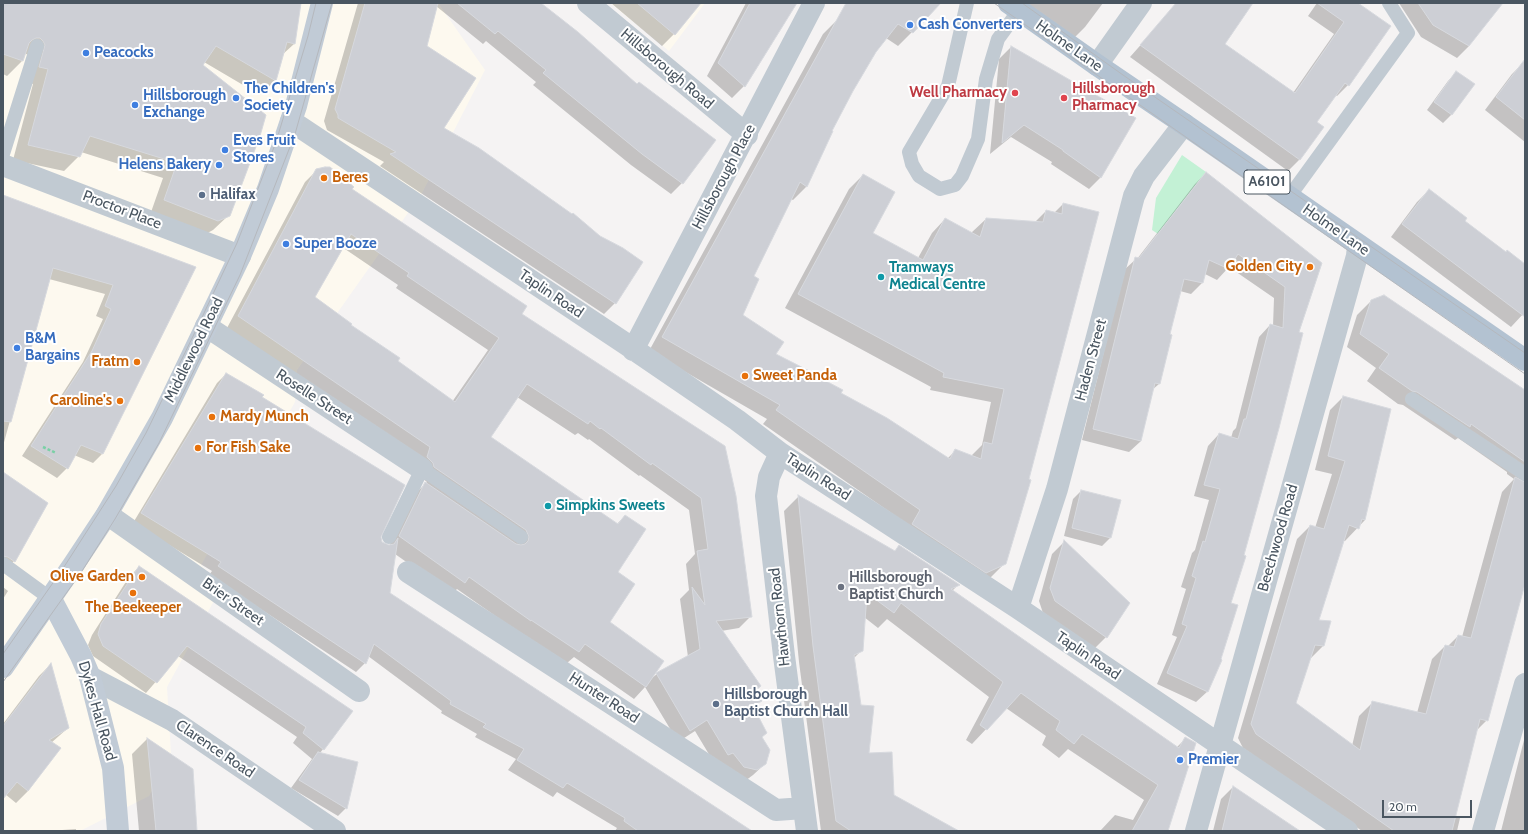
<!DOCTYPE html>
<style>
body{margin:0}
#map{position:relative;width:1528px;height:834px;overflow:hidden;background:#f5f3f3;font-family:Cabin,sans-serif}
canvas{display:block}
.frame{position:absolute;inset:0;border:4px solid #4a5661;pointer-events:none}
.scale{position:absolute;left:1382px;top:800px;width:90px;height:18px;box-sizing:border-box;border:2px solid #4a5661;border-top:0;padding-left:5px;font-size:12px;line-height:14px;white-space:nowrap;color:#4a5661;-webkit-text-stroke:3px #fff;paint-order:stroke}
</style>
<div id="map">
<canvas width="1528" height="834"></canvas>
<div class="frame"></div>
<div class="scale">20 m</div>
</div>
<script>
const ctx = document.querySelector('canvas').getContext('2d');
ctx.lineJoin = 'round';
function fill(path, color) { ctx.fillStyle = color; ctx.fill(path, 'evenodd'); }
const toPath = rows => new Path2D(rows.map(r => 'M' + r).join(''));
function stroke(path, color, width, dash) { ctx.strokeStyle = color; ctx.lineWidth = width; ctx.lineCap = dash ? 'butt' : 'round'; ctx.setLineDash(dash || []); ctx.stroke(path); }
function label(font, color, halo, rows, align = 'center') {
  ctx.font = font + ' Cabin,sans-serif'; ctx.lineWidth = 4; ctx.setLineDash([]); ctx.textBaseline = 'middle'; ctx.strokeStyle = halo; ctx.fillStyle = color; for (const [text, x, y, turn = 0] of rows) {
    ctx.save(); ctx.translate(x, y); ctx.rotate((+turn || 0) * Math.PI / 180); ctx.textAlign = isNaN(turn) ? turn : align; if (halo) ctx.strokeText(text, 0, 0); ctx.fillText(text, 0, 0); ctx.restore();
  }
}
const commercial = toPath([
 [3,3,438,3,485,70,422,193,297,370,295,402,201,565,222,586,167,687,171,754,149,796,80,831,3,831],
 [610,3,705,3,669,51]
]);
const green = toPath([
 [1182,155,1206,172,1158,234,1152,230,1156,198]
]);
const shadow = toPath([
 [3,3,301,3,294,44,282,55,275,81,260,95,204,62,202,65,229,215,213,230,202,236,150,215,163,178,81,152,79,156,64,171,13,160,33,84,25,82,29,56,25,53,22,61,7,76,3,74],
 [358,3,539,3,682,183,671,194,631,165,533,85,536,82,486,41,483,44,436,6,426,46,442,128,615,303,604,314,380,166,384,162,327,130,324,121],
 [611,3,700,3,674,34,662,46],
 [746,3,796,3,744,86,732,98,707,76],
 [847,3,935,3,912,32,898,46,886,38,875,52,852,91,831,131,832,132,806,187,793,200,791,199,753,277,742,315,775,354,823,380,839,394,948,458,956,450,971,456,982,445,991,402,930,390,931,387,785,308,849,189,863,175,872,233,918,258,932,233,945,219,971,233,986,219,1035,222,1046,211,1054,213,1063,204,1098,213,1005,563,991,577,972,586,907,524,763,424,767,419,649,351,823,34,837,20],
 [1024,3,1103,3,1085,27,1073,39],
 [1210,3,1252,3,1224,44,1293,93,1334,34,1308,16,1317,3,1357,3,1389,26,1348,85,1337,96,1335,95,1316,122,1323,128,1299,160,1288,171,1130,57,1169,13],
 [1399,3,1486,3,1469,46,1457,58,1421,37],
 [1011,47,1101,177,1089,189,1051,164,1052,162,1011,137,990,154,999,59],
 [1524,62,1525,63,1525,142,1485,110,1512,74],
 [1456,73,1452,114,1443,123,1427,110,1448,81],
 [317,170,351,190,520,314,724,446,751,616,739,628,721,631,760,701,753,708,761,737,766,763,753,775,745,781,716,766,695,731,678,742,645,687,634,699,574,657,567,663,518,632,457,589,452,594,395,554,389,593,750,831,615,831,617,828,557,792,553,797,508,770,516,759,475,737,477,734,441,713,442,711,368,656,365,663,356,672,209,575,212,571,133,523,217,383,226,374,261,398,379,537,381,543,389,546,414,495,427,482,227,328,305,182],
 [342,247,398,285,396,288,488,350,452,402,397,362,314,297],
 [517,397,575,435,578,433,588,440,589,439,639,476,640,475,689,510,695,554,686,564,689,590,680,599,688,657,657,674,652,678,608,623,625,516,617,524,489,437],
 [1206,173,1321,263,1298,332,1208,691,1196,702,1157,684,1177,637,1172,635,1186,589,1181,587,1192,553,1195,550,1209,500,1194,496,1208,446,1219,434,1231,438,1233,431,1236,428,1259,337,1270,325,1273,326,1274,298,1229,267,1217,280,1205,274,1202,283,1191,294,1180,291,1168,335,1171,336,1159,384,1152,390,1141,441,1129,452,1082,440,1124,270,1136,259,1137,259,1195,184],
 [1429,190,1464,221,1525,266,1525,312,1511,327,1391,237,1417,202],
 [3,197,195,267,102,454,93,463,74,455,67,468,57,478,22,456,83,362,103,319,96,316,105,294,49,279,3,446],
 [1371,301,1525,391,1525,580,1487,720,1476,731,1455,815,1460,818,1457,831,1362,831,1243,748,1238,738,1297,539,1310,526,1315,528,1332,474,1315,470,1330,410,1343,397,1365,520,1345,541,1343,541,1317,621,1323,646,1310,659,1295,704,1352,746,1359,716,1373,702,1417,713,1432,659,1445,646,1448,646,1458,636,1462,637,1502,492,1514,479,1507,474,1507,472,1458,438,1455,440,1403,405,1398,404,1367,381,1376,368,1347,347,1357,315],
 [3,486,47,503,14,561,4,571,3,570],
 [1081,491,1111,537,1102,546,1064,536,1073,499],
 [799,496,894,552,899,547,958,585,952,591,1176,748,1186,738,1167,830,1169,831,1100,831,1115,815,1133,820,1144,800,1068,749,1059,758,1042,745,1046,736,1006,708,972,744,966,740,989,697,887,619,878,628,864,617,862,650,853,659,868,754,893,795,943,831,821,831,799,662,784,511],
 [1064,542,1106,637,1094,649,1043,613,1039,601,1052,554],
 [139,567,352,712,320,753,346,808,338,816,291,788,312,759,293,743,297,737,178,656,146,693,93,656,88,645,92,635,129,577],
 [3,587,8,591,3,599],
 [50,665,68,728,51,743,59,748,28,791,16,803,5,794,3,798,3,724,39,676],
 [1525,736,1525,831,1501,831],
 [147,739,192,769,196,831,139,831,132,754],
 [1233,787,1298,831,1213,831,1221,799],
 [76,829,76,831,48,831]
]);
const building = toPath([
 [3,3,301,3,295,44,287,42,276,81,216,46,203,65,266,115,260,136,230,216,218,221,164,200,177,163,90,136,80,157,28,145,48,69,39,67,45,45,43,41,40,38,36,38,32,40,29,43,23,61,3,54,3,3],
 [365,3,438,3,427,46,476,78,444,128,479,148,572,214,573,213,600,236,623,248,643,262,616,304,390,154,396,152,338,118,338,115,335,109,365,3],
 [457,3,541,3,578,32,637,84,639,82,716,140,683,184,642,154,543,73,546,70,498,31,495,34,457,3],
 [637,3,701,3,675,35,637,3],
 [750,3,797,3,745,87,718,63,750,3],
 [846,3,941,3,913,33,898,24,876,52,853,91,832,131,833,131,807,187,800,182,754,276,759,279,743,315,784,342,776,354,825,379,824,380,843,390,841,393,887,418,950,459,955,449,981,459,984,442,992,444,1004,389,943,377,944,373,798,294,863,174,895,192,873,233,923,260,945,218,980,237,986,218,1043,222,1046,210,1062,214,1063,203,1099,212,1029,479,1031,480,1006,564,986,573,912,524,920,510,776,410,780,405,662,337,846,3],
 [1176,3,1253,3,1225,44,1295,93,1344,22,1317,3,1358,3,1391,26,1349,86,1345,83,1317,122,1324,127,1300,160,1140,45,1176,3],
 [1418,3,1503,3,1469,46,1433,25,1418,3],
 [1011,46,1136,118,1101,178,1063,151,1063,150,1024,125,1002,143,1011,46],
 [1525,59,1525,120,1496,97,1525,59],
 [1456,71,1475,84,1452,115,1434,102,1456,71],
 [325,167,330,167,354,187,352,189,527,306,522,314,725,446,736,496,752,617,716,621,761,686,756,690,762,701,753,706,767,733,762,737,770,750,766,764,757,770,744,767,733,753,728,755,707,720,690,731,656,673,700,649,692,587,705,605,697,551,708,549,701,498,652,463,651,465,601,428,600,429,590,421,588,424,527,384,491,437,618,524,625,515,646,529,618,572,635,584,610,622,664,661,646,687,585,644,579,652,531,620,531,621,469,577,465,583,399,536,425,482,516,544,521,545,525,544,528,541,529,537,526,530,434,467,433,463,427,457,430,447,238,316,316,169,325,167],
 [351,234,409,273,407,276,499,338,455,402,398,361,400,358,351,325,352,324,315,297,351,234],
 [1206,172,1322,263,1299,332,1303,333,1279,428,1244,555,1246,556,1231,603,1238,605,1221,659,1222,660,1208,692,1167,673,1187,626,1182,624,1196,578,1192,576,1203,541,1205,542,1220,489,1204,485,1219,433,1238,439,1244,419,1246,419,1270,324,1283,328,1285,287,1238,254,1229,269,1209,260,1203,283,1184,279,1170,334,1172,335,1160,384,1155,383,1141,441,1093,429,1135,257,1139,258,1206,172],
 [1429,189,1467,218,1465,221,1506,252,1507,250,1525,264,1525,317,1402,224,1429,189],
 [3,195,196,267,103,454,81,445,68,469,31,446,92,351,111,309,105,306,113,285,53,268,11,422,3,421,3,195],
 [1384,295,1525,390,1525,462,1471,424,1470,427,1417,392,1412,391,1379,368,1389,354,1360,334,1371,300,1384,295],
 [226,373,264,395,262,397,405,485,381,537,382,542,389,545,394,544,398,538,390,593,752,831,638,831,624,821,625,818,567,783,563,788,517,760,524,749,483,727,486,724,450,704,451,701,374,644,366,664,218,566,221,562,141,513,226,373],
 [1343,396,1391,409,1365,520,1362,519,1359,529,1349,525,1319,620,1331,621,1324,646,1315,645,1296,703,1360,750,1372,701,1426,714,1445,645,1454,647,1458,635,1471,638,1515,477,1525,482,1525,584,1488,721,1480,719,1452,831,1394,831,1256,734,1251,724,1310,525,1324,529,1345,461,1328,456,1343,396],
 [3,472,48,503,15,562,8,557,3,556,3,472],
 [1081,490,1121,500,1111,538,1072,528,1081,490],
 [798,495,895,551,899,545,960,585,951,589,1179,748,1185,737,1196,743,1168,831,1132,831,1158,785,1082,734,1074,744,1056,730,1060,721,1021,693,987,730,980,725,1003,682,901,603,894,613,867,593,863,651,854,655,861,705,874,706,869,753,892,752,894,795,959,831,851,831,836,821,813,646,798,495],
 [1064,540,1130,603,1107,638,1055,601,1050,588,1064,540],
 [139,566,353,711,324,750,303,733,306,727,187,646,157,683,103,646,98,634,101,624,139,566],
 [51,663,69,728,49,740,61,748,28,791,17,782,3,799,3,726,51,663],
 [147,738,193,769,197,831,156,831,147,738],
 [318,752,358,762,347,809,299,780,318,752],
 [1233,786,1300,831,1222,831,1233,786]
]);
const path = toPath([
 [43,447,56,453]
]);
const lane = toPath([
 [967,3,948,86,909,152,912,164,919,176,940,189,955,185,962,176,978,139,986,79,998,39,1014,17,1021,11],
 [3,154,37,46],
 [1289,197,1408,33,1389,3],
 [1412,399,1525,474],
 [389,537,422,469,521,537],
 [3,564,51,599]
]);
const street = toPath([
 [588,3,747,135],
 [1097,65,1141,3],
 [291,121,626,344,737,420,780,453,1018,608,1347,831],
 [3,165,240,256],
 [206,326,422,469],
 [633,350,814,3],
 [780,453,769,477,766,496,784,656,807,831],
 [107,514,359,691],
 [408,572,776,810,804,808],
 [1018,608,1057,489,1134,196,1144,176,1184,124],
 [90,677,172,720,335,831],
 [1196,831,1357,256,1358,245],
 [1483,831,1525,684]
]);
const secondary = toPath([
 [51,599,81,656,90,677,113,768,118,831],
 [3,667,74,564,107,514,162,418,240,256,268,189,296,106,322,3]
]);
const primary = toPath([
 [1009,3,1097,65,1184,124,1525,360]
]);
const tram = toPath([
 [994,3,1525,374],
 [1022,3,1123,75,1525,353],
 [3,654,62,570,116,486,146,433,197,328,237,243,276,142,308,36,316,3],
 [3,682,82,571,115,519,159,443,240,275,295,134,332,3]
]);
const markers = [
 [910,25,4,"#3f7fe0"],
 [86,53,4,"#3f7fe0"],
 [1015,93,4,"#e0444e"],
 [236,98,4,"#3f7fe0"],
 [1064,98,4,"#e0444e"],
 [135,105,4,"#3f7fe0"],
 [225,150,4,"#3f7fe0"],
 [219,165,4,"#3f7fe0"],
 [324,178,4,"#e8710a"],
 [202,195,4,"#5c6f8a"],
 [286,244,4,"#3f7fe0"],
 [1310,267,4,"#e8710a"],
 [881,277,4,"#0f9aa8"],
 [17,348,4,"#3f7fe0"],
 [137,362,4,"#e8710a"],
 [745,376,4,"#e8710a"],
 [120,401,4,"#e8710a"],
 [212,417,4,"#e8710a"],
 [198,448,4,"#e8710a"],
 [548,506,4,"#0f9aa8"],
 [142,577,4,"#e8710a"],
 [841,587,4,"#6b7280"],
 [133,593,4,"#e8710a"],
 [716,704,4,"#5c6f8a"],
 [1180,760,4,"#3f7fe0"]
];
const shields = [
 [1267,182,46]
];
const shieldNames = [
 ["A6101",1267,182]
];
const shopNames = [
 ["Cash Converters",918,25],
 ["Peacocks",94,53],
 ["The Children's",244,89],
 ["Society",244,106],
 ["Hillsborough",143,96],
 ["Exchange",143,113],
 ["Eves Fruit",233,141],
 ["Stores",233,158],
 ["Helens Bakery",211,165,"right"],
 ["Super Booze",294,244],
 ["B&M",25,339],
 ["Bargains",25,356],
 ["Premier",1188,760]
];
const streetNames = [
 ["Holme Lane",1069,46,35],
 ["Hillsborough Road",667,69,40],
 ["Hillsborough Place",724,177,-62],
 ["Proctor Place",122,210,21],
 ["Holme Lane",1336,230,35],
 ["Taplin Road",551,294,34],
 ["Middlewood Road",194,350,-64],
 ["Haden Street",1091,360,-75],
 ["Roselle Street",314,397,33],
 ["Taplin Road",818,477,33],
 ["Beechwood Road",1278,538,-74],
 ["Brier Street",233,602,35],
 ["Hawthorn Road",780,617,-96],
 ["Taplin Road",1088,656,34],
 ["Hunter Road",604,698,33],
 ["Dykes Hall Road",97,711,74],
 ["Clarence Road",215,749,34]
];
const healthNames = [
 ["Hillsborough",1072,89],
 ["Pharmacy",1072,106],
 ["Well Pharmacy",1007,93,"right"]
];
const foodNames = [
 ["Beres",332,178],
 ["Golden City",1302,267,"right"],
 ["Fratm",129,362,"right"],
 ["Sweet Panda",753,376],
 ["Caroline's",112,401,"right"],
 ["Mardy Munch",220,417],
 ["For Fish Sake",206,448],
 ["Olive Garden",134,577,"right"],
 ["The Beekeeper",133,608,"center"]
];
const serviceNames = [
 ["Halifax",210,195],
 ["Hillsborough",724,695],
 ["Baptist Church Hall",724,712]
];
const cultureNames = [
 ["Tramways",889,268],
 ["Medical Centre",889,285],
 ["Simpkins Sweets",556,506]
];
const worshipNames = [
 ["Hillsborough",849,578],
 ["Baptist Church",849,595]
];
fill(commercial, '#fdf9ef');
fill(green, '#c3f1d5');
fill(shadow, '#0003');
fill(building, '#cdcfd5');
stroke(building, '#d7d9de', 1);
stroke(path, '#7ad0a6', 2.5, [3, 2]);
stroke(lane, '#c1cad2', 14);
stroke(street, '#c1cad2', 22);
stroke(secondary, '#c1cbd6', 22);
stroke(primary, '#b3c2d1', 22);
stroke(tram, '#b5b8bd', 1);
for (const [x, y, r, color] of markers) { const dot = new Path2D(); dot.arc(x, y, r, 0, 2 * Math.PI); ctx.fillStyle = color; ctx.fill(dot); stroke(dot, '#fff', 1.5); }
for (const [x, y, w] of shields) { const box = new Path2D(); box.roundRect(x - w / 2, y - 12, w, 24, 3); ctx.fillStyle = '#fff'; ctx.fill(box); stroke(box, '#4a5661', 1); }
label('bold 14px', '#4a5661', null, shieldNames);
label('bold 15px', '#366cbe', '#fff', shopNames, 'left');
label('15px', '#4a5661', '#fff', streetNames);
label('bold 15px', '#be3a42', '#fff', healthNames, 'left');
label('bold 15px', '#c56008', '#fff', foodNames, 'left');
label('bold 15px', '#4e5e75', '#fff', serviceNames, 'left');
label('bold 15px', '#0d838f', '#fff', cultureNames, 'left');
label('bold 15px', '#5b616d', '#fff', worshipNames, 'left');
</script>
